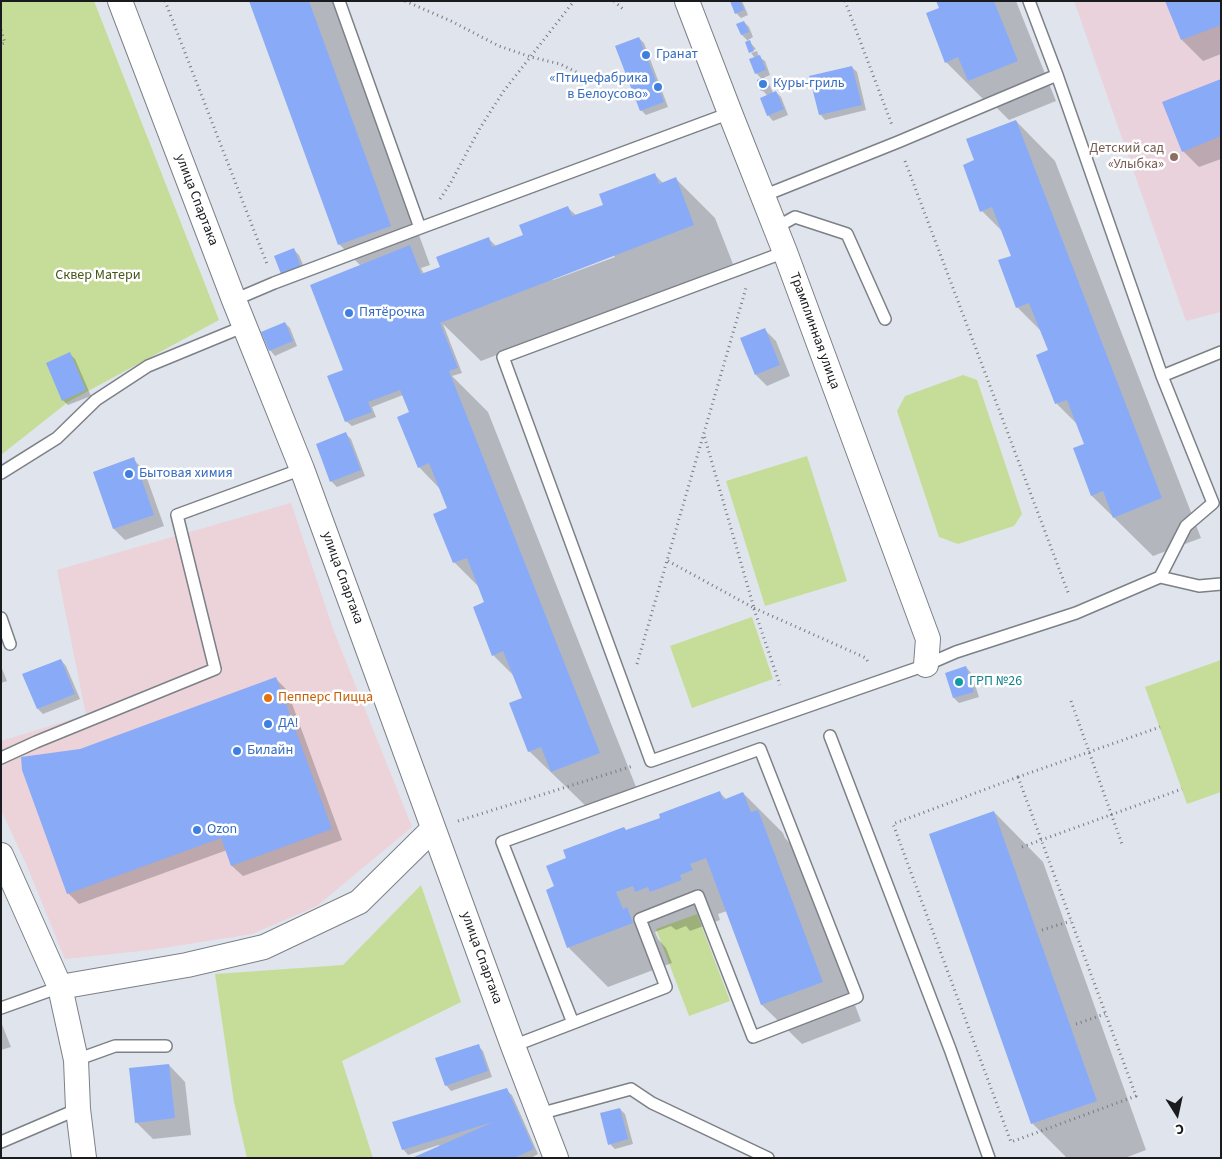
<!DOCTYPE html>
<meta charset="utf-8">
<style>
body{margin:0}
#map{position:relative;width:1222px;height:1159px;overflow:hidden;background:#e0e4ec;font-family:"Source Sans 3",sans-serif}
canvas{display:block}
.frame{position:absolute;inset:0;border:2px solid #1a1b1e;pointer-events:none}
.north{position:absolute;left:1152px;top:1089px;width:50px;height:50px;-webkit-text-stroke:4px #fff;paint-order:stroke;rotate:170deg;font-size:14px;font-weight:700;line-height:20px;text-align:center;color:#1a1b1e}
.north::after{content:'';display:block;margin:auto;width:18px;height:22px;background:#1a1b1e;clip-path:polygon(50% 0,100% 100%,50% 72%,0 100%)}
</style>
<div id="map">
<canvas width="1222" height="1159"></canvas>
<div class="frame"></div>
<div class="north">С</div>
</div>
<script>
const ctx = document.querySelector('canvas').getContext('2d');
ctx.lineJoin = 'round';
function fill(path, color) { ctx.fillStyle = color; ctx.fill(path, 'evenodd'); }
const toPath = rows => new Path2D(rows.map(r => 'M' + r).join(''));
function stroke(path, color, width, dash) { ctx.strokeStyle = color; ctx.lineWidth = width; ctx.lineCap = dash ? 'butt' : 'round'; ctx.setLineDash(dash || []); ctx.stroke(path); }
function label(font, color, halo, rows, align = 'center') {
  ctx.font = font + ' "Source Sans 3",sans-serif'; ctx.lineWidth = 5; ctx.setLineDash([]); ctx.textBaseline = 'middle'; ctx.strokeStyle = halo; ctx.fillStyle = color; for (const [text, x, y, turn = 0] of rows) {
    ctx.save(); ctx.translate(x, y); ctx.rotate((+turn || 0) * Math.PI / 180); ctx.textAlign = isNaN(turn) ? turn : align; if (halo) ctx.strokeText(text, 0, 0); ctx.fillText(text, 0, 0); ctx.restore();
  }
}
const commercial = toPath([
 [291,503,333,629,412,827,317,906,252,934,150,950,65,959,27,866,1,810,1,741,86,715,57,570]
]);
const education = toPath([
 [1074,1,1221,1,1221,312,1186,321]
]);
const green = toPath([
 [1,1,94,1,219,320,68,402,1,455],
 [963,375,977,380,1022,514,1014,526,958,544,939,537,897,411,905,396],
 [807,456,847,581,765,606,726,481],
 [752,617,773,679,692,708,670,646],
 [1221,660,1221,792,1187,804,1145,687],
 [421,885,461,1002,342,1061,373,1158,247,1158,234,1102,215,974,343,965],
 [697,914,730,1001,689,1016,656,929]
]);
const shadow = toPath([
 [251,1,333,1,430,265,421,268,424,274,441,268,488,238,497,247,525,236,568,208,577,216,605,206,654,174,663,183,676,179,715,218,733,264,481,361,443,324,462,373,452,376,488,412,638,792,591,811,529,751,524,699,515,677,493,655,486,603,480,588,454,562,448,509,440,489,419,467,410,413,403,395,372,407,376,417,352,426,346,421,344,371,361,266,339,244],
 [613,255,615,257,553,280,552,278],
 [731,1,742,1,748,15,741,18,736,13],
 [937,1,1016,1,1056,101,1009,120,989,100,986,102,946,62,940,9],
 [1221,1,1221,54,1203,61,1182,40],
 [744,22,749,27,753,37,748,40,756,49,751,51,751,53,749,42,742,35,738,24],
 [639,38,644,43,668,107,646,115,641,110],
 [757,51,759,57,765,61,770,75,763,78,769,83,773,93,776,92,781,97,788,115,773,121,768,115,768,96,762,90,762,79,756,73,755,58,751,53],
 [852,67,857,72,866,110,825,120,820,114],
 [1221,80,1221,159,1199,167,1183,151],
 [1016,121,1055,161,1201,538,1153,556,1092,496,1074,449,1086,445,1079,426,1056,403,1049,351,1042,332,1017,307,1013,256,1004,233,982,211,976,161],
 [294,250,299,255,306,272,288,278,282,273],
 [285,323,290,328,297,346,275,356,270,350],
 [765,330,776,341,790,376,767,386,756,375,742,339],
 [70,354,75,359,91,396,68,405,63,400],
 [346,434,351,439,365,476,337,487,332,482,317,445],
 [133,459,144,470,164,526,125,540,114,529,94,473],
 [61,660,66,666,80,699,43,714,38,709],
 [1,666,7,681,1,683],
 [966,667,971,673,979,697,959,703,954,698],
 [276,679,287,690,342,840,243,876,232,866,227,850,79,904,68,893,81,750],
 [719,792,727,800,743,793,783,833,785,838,797,851,861,1021,802,1044,762,1005,727,911,718,914,720,920,690,931,686,926,676,930,671,926,655,932,658,939,666,948,672,963,608,987,569,948,547,890,555,887,627,831,662,818],
 [994,812,1043,862,1146,1150,1125,1158,1067,1158,1032,1123],
 [1,1022,11,1047,1,1050],
 [478,1046,483,1051,492,1077,451,1091,446,1085],
 [169,1065,185,1082,191,1135,153,1139,136,1122],
 [506,1090,512,1095,538,1154,531,1158,415,1158,440,1147,439,1145,408,1155,403,1149],
 [620,1109,625,1114,633,1144,615,1149,610,1144]
]);
const building = toPath([
 [249,1,309,1,391,226,338,245],
 [730,1,740,1,744,10,735,14],
 [936,1,994,1,1018,61,968,81,958,57,945,63,926,13,939,8],
 [1165,1,1221,1,1221,25,1181,40],
 [744,21,749,32,741,35,736,24],
 [639,37,664,102,640,111,615,46],
 [750,40,754,51,749,53,745,42],
 [760,55,766,70,755,74,749,59],
 [852,66,862,105,819,115,809,76],
 [764,77,769,88,761,91,757,80],
 [1221,79,1221,136,1182,152,1162,102],
 [776,91,784,109,767,116,760,98],
 [1016,120,1162,498,1113,518,1103,491,1091,496,1073,448,1084,444,1067,400,1055,404,1036,355,1048,350,1029,303,1016,308,998,260,1011,256,992,207,980,212,963,165,974,160,966,139],
 [655,173,659,184,676,177,694,225,440,323,458,368,449,371,600,753,551,772,541,747,528,752,509,703,522,698,503,651,492,656,473,607,484,602,467,558,453,563,433,514,447,508,429,463,418,468,397,417,409,412,400,390,368,402,372,412,345,422,327,376,343,370,310,285,410,245,421,274,440,267,436,257,489,237,492,247,523,235,519,225,568,206,572,216,603,205,599,194],
 [294,248,301,267,281,274,274,256],
 [285,322,293,341,269,351,261,332],
 [765,328,780,365,755,375,740,338],
 [70,352,86,390,62,401,46,363],
 [346,432,361,470,330,482,316,444],
 [134,457,154,515,113,529,93,472],
 [61,659,75,694,37,709,22,674],
 [966,666,974,692,953,698,945,673],
 [276,677,332,829,231,866,221,838,67,894,22,770,21,757,80,749],
 [720,791,723,800,743,792,751,812,758,810,823,982,761,1005,706,858,690,864,693,870,680,875,682,880,650,892,648,887,635,892,633,886,616,892,623,909,627,907,633,923,567,948,546,890,554,886,546,866,566,858,563,850,624,827,626,830,660,818,659,814],
 [994,811,1097,1101,1031,1124,929,834],
 [479,1044,488,1071,445,1086,435,1058],
 [169,1064,175,1118,135,1123,129,1068],
 [507,1088,534,1149,514,1158,412,1158,493,1122,402,1150,392,1122],
 [620,1108,628,1139,608,1145,600,1113]
]);
const path = toPath([
 [165,1,267,264],
 [405,1,451,21,499,46,531,57,560,64,601,84],
 [614,1,624,10],
 [845,1,892,125],
 [1,30,5,43,1,44],
 [905,161,1069,595],
 [440,199,450,184,480,128,503,92,574,1],
 [668,561,754,608,704,435],
 [754,608,866,658,869,664],
 [754,609,780,685],
 [637,664,746,288],
 [1071,701,1123,847],
 [1018,777,1136,1096,1011,1142,893,824,1018,777],
 [1018,777,1160,727],
 [458,821,633,766],
 [1022,847,1182,789],
 [1042,930,1071,921],
 [1076,1024,1105,1014]
]);
const lane = toPath([
 [339,1,420,228],
 [1029,1,1057,75],
 [763,196,898,142,1057,75,1162,376,1213,503,1186,526,1160,577,1076,613,956,652,926,665,651,761,503,357,785,252],
 [775,228,795,217,847,234,885,319],
 [234,300,274,283,420,228,730,113],
 [1162,376,1221,352],
 [1,473,57,438,96,400,148,366,245,326],
 [1160,577,1199,586,1221,584],
 [1,618,10,644],
 [830,736,950,1049,989,1158],
 [760,749,857,997,753,1037,698,896,640,919,666,987,573,1023,502,842,760,749],
 [1,758,36,742,215,669,177,515,302,469],
 [1,1008,60,987],
 [513,1046,573,1023],
 [76,1060,115,1046,166,1046],
 [539,1114,631,1089,652,1103,768,1158],
 [1,1142,78,1109]
]);
const street = toPath([
 [120,1,234,300,302,469,513,1046,556,1158],
 [687,1,730,113,785,252,928,639,926,665],
 [1,855,60,987,76,1060,78,1109,84,1158],
 [60,987,187,965,264,947,359,902,433,829]
]);
const markers = [
 [646,55,5,"#3f7fe0"],
 [763,84,5,"#3f7fe0"],
 [658,87,5,"#3f7fe0"],
 [1174,157,5,"#8d6e63"],
 [349,313,5,"#3f7fe0"],
 [129,474,5,"#3f7fe0"],
 [959,682,5,"#0f9aa8"],
 [268,698,5,"#e8710a"],
 [268,724,5,"#3f7fe0"],
 [237,751,5,"#3f7fe0"],
 [197,830,5,"#3f7fe0"]
];
const shopNames = [
 ["Гранат",656,55],
 ["«Птицефабрика",648,79,"right"],
 ["в Белоусово»",648,95,"right"],
 ["Куры-гриль",773,84],
 ["Пятёрочка",359,313],
 ["Бытовая химия",139,474],
 ["ДА!",278,724],
 ["Билайн",247,751],
 ["Ozon",207,830]
];
const educationNames = [
 ["Детский сад",1164,149],
 ["«Улыбка»",1164,165]
];
const streetNames = [
 ["улица Спартака",196,200,69],
 ["Трамплинная улица",814,331,70],
 ["улица Спартака",342,578,70],
 ["улица Спартака",481,958,70]
];
const parkNames = [
 ["Сквер Матери",98,276]
];
const cultureNames = [
 ["ГРП №26",969,682]
];
const foodNames = [
 ["Пепперс Пицца",278,698]
];
fill(commercial, '#ecd2d9');
fill(education, '#ead2dd');
fill(green, '#c6dd99');
fill(shadow, '#0003');
fill(building, '#89aaf7');
stroke(lane, '#7c8087', 14);
stroke(street, '#7c8087', 26);
stroke(path, '#787a80', 3, [1, 4]);
stroke(lane, '#fff', 11);
stroke(street, '#fff', 24);
for (const [x, y, r, color] of markers) { const dot = new Path2D(); dot.arc(x, y, r, 0, 2 * Math.PI); ctx.fillStyle = color; ctx.fill(dot); stroke(dot, '#fff', 2); }
label('14px', '#366cbe', '#fff', shopNames, 'left');
label('14px', '#785e54', '#fff', educationNames, 'right');
label('14px', '#1a1b1e', '#fff', streetNames);
label('14px', '#465719', '#fff', parkNames);
label('14px', '#0d838f', '#fff', cultureNames, 'left');
label('14px', '#c56008', '#fff', foodNames, 'left');
</script>
